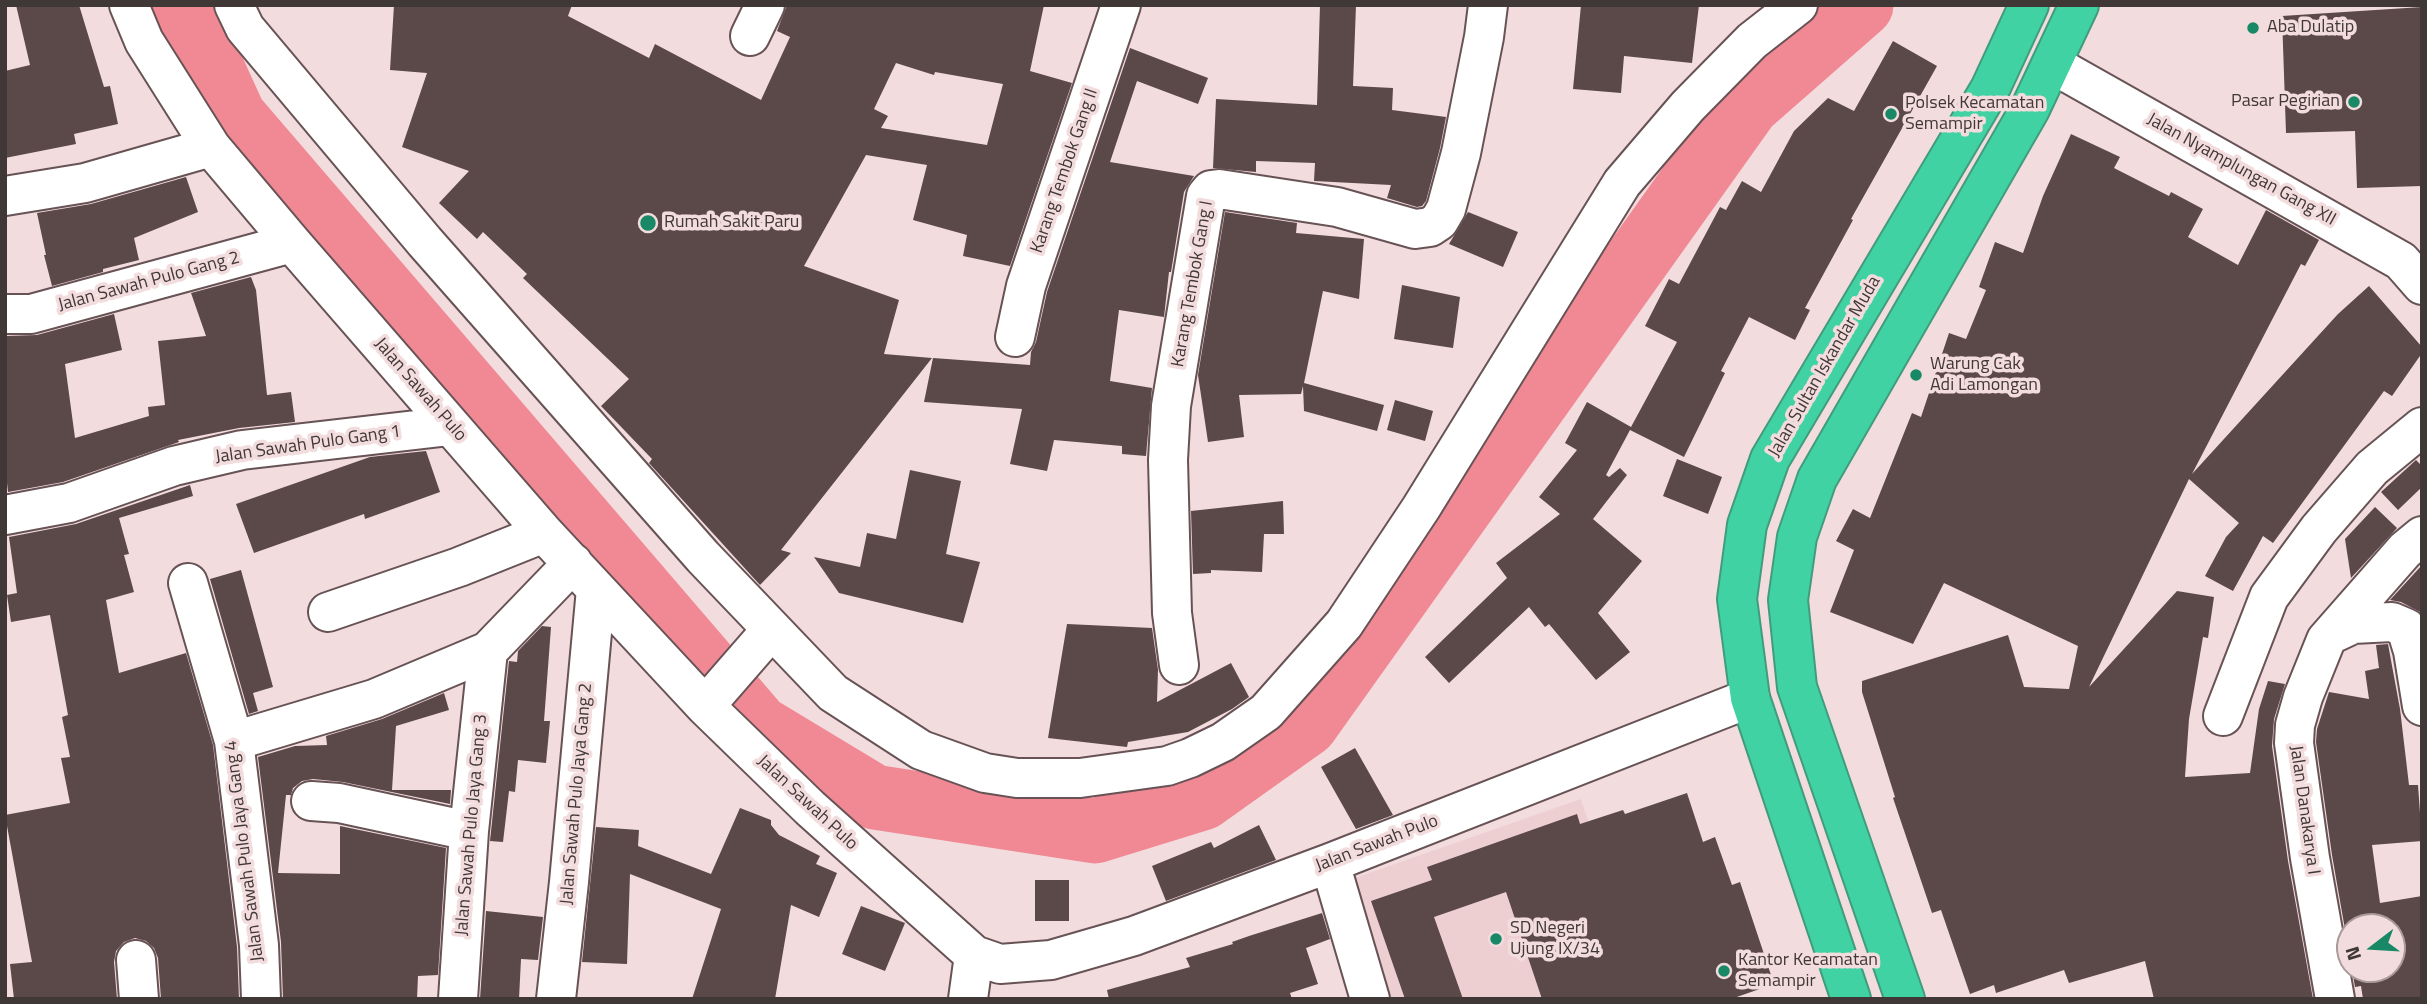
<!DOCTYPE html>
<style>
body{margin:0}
#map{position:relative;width:2427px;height:1004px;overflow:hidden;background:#f3dcdd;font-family:"Titillium Web",sans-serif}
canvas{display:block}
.frame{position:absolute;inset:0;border:7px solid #403737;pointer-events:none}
.north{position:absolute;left:2336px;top:913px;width:70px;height:70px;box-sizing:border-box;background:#f3dcdd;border:2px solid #ab9a9b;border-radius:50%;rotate:253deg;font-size:19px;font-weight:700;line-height:28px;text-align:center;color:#403737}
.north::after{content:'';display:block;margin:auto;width:24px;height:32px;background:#188867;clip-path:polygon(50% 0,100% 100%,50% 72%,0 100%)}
</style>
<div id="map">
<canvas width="2427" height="1004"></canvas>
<div class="frame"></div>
<div class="north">N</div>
</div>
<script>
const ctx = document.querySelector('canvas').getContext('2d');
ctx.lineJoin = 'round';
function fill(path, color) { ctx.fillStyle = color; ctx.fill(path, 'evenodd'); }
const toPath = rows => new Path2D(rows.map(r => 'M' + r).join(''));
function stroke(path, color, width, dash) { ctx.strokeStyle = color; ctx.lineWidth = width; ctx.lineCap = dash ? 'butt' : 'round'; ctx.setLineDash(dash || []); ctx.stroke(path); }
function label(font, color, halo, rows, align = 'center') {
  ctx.font = font + ' "Titillium Web",sans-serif'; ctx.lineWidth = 7; ctx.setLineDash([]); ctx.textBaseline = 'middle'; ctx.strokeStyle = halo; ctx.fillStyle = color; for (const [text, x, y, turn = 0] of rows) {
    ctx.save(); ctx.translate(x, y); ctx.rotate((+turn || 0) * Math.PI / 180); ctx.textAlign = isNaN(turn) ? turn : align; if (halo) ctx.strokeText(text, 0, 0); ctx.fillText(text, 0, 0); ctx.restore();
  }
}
const built = toPath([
 [1581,799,1646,999,1384,999,1349,880]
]);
const river = toPath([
 [183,5,234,117,758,727,874,797,1095,831,1202,798,1306,724,1748,104,1861,5]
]);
const building = toPath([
 [16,5,79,5,104,87,110,86,118,124,74,134,76,144,5,158,5,71,30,65],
 [394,5,572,5,568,16,649,58,655,44,761,100,790,37,777,31,787,5,1044,5,1030,71,1072,83,1010,266,963,256,967,235,913,220,927,165,866,155,804,266,899,300,884,354,932,358,781,550,791,553,760,585,649,463,652,459,601,406,629,379,523,278,527,274,483,232,477,239,439,203,469,171,402,147,427,73,390,70],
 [896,63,934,75,935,72,1003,84,987,145,881,128,888,116,874,109],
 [1320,5,1356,5,1353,86,1393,88,1392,110,1446,117,1440,148,1426,201,1422,206,1417,207,1387,198,1391,185,1314,181,1315,163,1256,161,1256,172,1213,168,1216,99,1317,105],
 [1581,5,1699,5,1692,63,1624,56,1621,93,1573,89],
 [2422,7,2422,186,2357,188,2355,131,2286,133,2282,16],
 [1893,41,1937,66,1851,219,1853,220,1805,308,1810,310,1795,340,1749,317,1721,371,1725,373,1684,457,1630,430,1606,475,1609,477,1620,468,1627,475,1593,519,1642,561,1598,613,1630,652,1596,680,1549,624,1545,627,1529,607,1449,683,1425,657,1507,578,1496,563,1560,514,1539,497,1577,450,1565,443,1587,402,1631,427,1677,342,1645,326,1669,279,1679,284,1720,207,1726,210,1742,181,1761,192,1794,131,1828,98,1854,111],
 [1130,48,1208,78,1198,104,1137,81,1110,162,1194,176,1184,192,1171,272,1169,272,1164,317,1119,310,1110,381,1152,388,1146,456,1122,454,1122,446,1054,440,1047,471,1010,464,1022,409,924,402,933,358,1030,365,1031,352,1036,342,1047,292],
 [2071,134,2120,157,2114,168,2169,196,2171,192,2203,209,2188,237,2238,265,2266,210,2319,240,2305,266,2301,264,2192,474,2338,314,2369,286,2422,347,2422,353,2392,396,2384,391,2273,543,2263,536,2233,591,2205,576,2226,537,2239,523,2189,479,2089,687,2177,591,2214,597,2208,638,2203,637,2189,719,2185,777,2250,773,2259,709,2268,681,2285,684,2274,719,2272,746,2288,861,2313,999,2154,999,2145,961,2069,983,2064,970,1996,993,1994,985,1970,994,1941,910,1932,913,1893,798,1895,797,1862,692,1862,681,2008,635,2024,687,2069,689,2078,646,1944,583,1913,644,1830,612,1854,550,1836,541,1853,509,1870,518,1912,413,1921,417,1949,333,1966,339,1986,290,1979,287,1995,242,2023,253,2043,196],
 [186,177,198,212,134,238,139,260,103,269,103,272,52,286,44,255,46,255,37,213,91,204],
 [1225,212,1297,223,1296,233,1364,239,1359,299,1323,291,1304,383,1384,405,1377,431,1304,411,1303,386,1301,394,1239,395,1244,437,1208,442,1198,375],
 [1468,212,1518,232,1503,267,1449,244],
 [251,277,256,290,267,395,291,392,295,422,239,428,178,440,179,442,63,482,8,492,5,465,5,336,37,335,114,314,122,350,65,364,75,438,149,416,148,407,165,405,158,341,206,336,191,293],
 [1402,285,1460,297,1453,348,1394,339],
 [1395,400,1433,411,1425,441,1387,430],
 [426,451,440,492,365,519,364,514,254,553,236,504,370,457],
 [1677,459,1722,477,1708,514,1663,496],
 [2416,460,2422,466,2422,487,2398,510,2381,492],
 [910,470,961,481,946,554,980,562,963,623,839,593,814,557,860,567,867,533,896,539],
 [190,485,193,496,119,518,129,554,124,555,134,592,106,600,119,673,186,653,213,745,237,947,239,999,161,999,158,958,154,948,146,941,135,938,124,942,116,951,114,962,117,999,14,999,10,964,32,962,5,815,70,803,61,758,70,757,62,717,68,715,50,615,11,622,7,595,17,593,9,537,76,524],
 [1283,501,1284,534,1264,534,1262,572,1211,570,1211,573,1193,574,1191,511],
 [2375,507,2397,528,2351,578,2345,539],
 [2422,565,2422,613,2401,602,2390,600],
 [241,570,273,687,253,693,258,711,249,714,210,579],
 [1067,624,1152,628,1158,670,1157,702,1231,663,1249,697,1232,709,1188,732,1128,742,1127,747,1048,738],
 [542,626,551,627,544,721,550,721,546,763,518,760,515,792,509,791,503,842,490,841,509,661,517,662,518,651],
 [2388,644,2400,709,2409,785,2418,785,2422,841,2372,845,2380,903,2422,896,2422,999,2363,999,2361,986,2355,987,2352,969,2392,969,2392,927,2350,927,2350,958,2332,855,2316,742,2317,729,2329,692,2369,699,2365,671,2379,668,2376,645],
 [444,693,449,710,396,726,392,790,451,790,450,804,343,782,313,779,302,781,293,788,291,795,286,795,278,873,340,874,340,826,446,848,438,975,418,976,417,999,283,999,281,942,258,757,295,746,327,745,326,736,382,719],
 [1355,748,1393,815,1356,829,1321,767],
 [1687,793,1703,842,1715,837,1732,885,1740,882,1774,984,1731,999,1542,999,1506,892,1434,917,1463,999,1405,999,1371,901,1432,880,1427,867,1577,814,1580,824,1623,810,1625,814],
 [740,808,771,820,771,825,779,835,820,856,816,864,837,873,819,917,791,905,775,999,692,999,721,909,630,874,627,964,582,962,596,827,639,830,638,846,711,874],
 [1259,825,1276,860,1166,901,1152,866,1211,842,1214,848],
 [1035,880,1069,880,1069,921,1035,921],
 [861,906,905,923,885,971,842,954],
 [486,911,543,917,538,960,521,959,519,999,480,999],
 [1322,913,1330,939,1306,948,1318,984,1290,993,1292,999,1109,999,1107,990,1190,967,1186,958,1233,944,1232,942,1249,936]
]);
const minor = toPath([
 [129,5,144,41,211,147,292,243,544,533,705,706,810,808,974,955,1000,964,1051,960,1134,936,1330,863,1750,698],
 [234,5,245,28,425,242,703,557,833,693,921,750,985,773,1017,778,1080,778,1167,766,1190,758,1223,742,1266,712,1344,624,1421,508,1622,183,1688,106,1752,41,1798,5],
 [750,36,765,5],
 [2052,64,2401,261,2422,285],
 [5,196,85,183,211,147],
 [5,314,31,314,292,243],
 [1015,337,1026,286,1121,5],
 [5,515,69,503,174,466,242,450,450,426],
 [188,583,234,741,259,945,261,999],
 [328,612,459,567,544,533],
 [2336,632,2353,624,2392,622,2406,628,2413,651,2422,706],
 [1179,665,1172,613,1168,460,1171,406,1206,196,1211,190,1219,189,1337,207,1415,229,1430,227,1439,221,1446,209,1461,153,1484,37,1488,5],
 [705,706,772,629],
 [2223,716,2269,597,2319,529,2372,468,2422,427],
 [234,741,374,699,488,651,573,563],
 [311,801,339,803,469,831],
 [1330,863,1370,999],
 [136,960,139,999],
 [458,999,469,831,488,651],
 [556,999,569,882,596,589],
 [968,999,974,955],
 [2335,999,2310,858,2294,743,2295,725,2303,697,2326,640,2405,550,2422,536]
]);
const highway = toPath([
 [1851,999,1750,698,1737,599,1747,525,1770,459,1990,89,2029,5],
 [1905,999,1797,687,1788,600,1797,537,1817,479,2030,109,2079,5]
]);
const markers = [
 [2253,28,7,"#188867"],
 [2354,102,7,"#188867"],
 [1891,114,7,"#188867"],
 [648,223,9,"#188867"],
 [1916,375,7,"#188867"],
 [1496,939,7,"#188867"],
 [1724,971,7,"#188867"]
];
const poiNames = [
 ["Aba Dulatip",2267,28],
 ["Pasar Pegirian",2340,102,"right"],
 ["Polsek Kecamatan",1905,104],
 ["Semampir",1905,125],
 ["Rumah Sakit Paru",664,223],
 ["Warung Cak",1930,365],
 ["Adi Lamongan",1930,386],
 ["SD Negeri",1510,929],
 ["Ujung IX/34",1510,950],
 ["Kantor Kecamatan",1738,961],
 ["Semampir",1738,982]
];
const streetNames = [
 ["Jalan Nyamplungan Gang XII",2241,170,29],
 ["Karang Tembok Gang II",1065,171,-71],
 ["Jalan Sawah Pulo Gang 2",149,282,-15],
 ["Karang Tembok Gang I",1193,284,-80],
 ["Jalan Sultan Iskandar Muda",1825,367,-60],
 ["Jalan Sawah Pulo",420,390,49],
 ["Jalan Sawah Pulo Gang 1",308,445,-8],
 ["Jalan Sawah Pulo Jaya Gang 2",577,794,-85],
 ["Jalan Sawah Pulo",807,803,43],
 ["Jalan Danakarya I",2304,810,82],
 ["Jalan Sawah Pulo Jaya Gang 3",472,825,-85],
 ["Jalan Sawah Pulo",1377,844,-21],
 ["Jalan Sawah Pulo Jaya Gang 4",245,851,-97]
];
fill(built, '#eecfd1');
stroke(river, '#f18995', 65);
fill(building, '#5b4849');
stroke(minor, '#675355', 42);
stroke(highway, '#419c7d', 42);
stroke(minor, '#fff', 38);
stroke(highway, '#41d2a3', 38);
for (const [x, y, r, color] of markers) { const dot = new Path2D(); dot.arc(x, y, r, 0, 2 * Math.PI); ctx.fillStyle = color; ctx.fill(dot); stroke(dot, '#f3dcdd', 2.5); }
label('18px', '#403737', '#f3dcdd', poiNames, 'left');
label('18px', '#403737', '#f3dcdd', streetNames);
</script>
